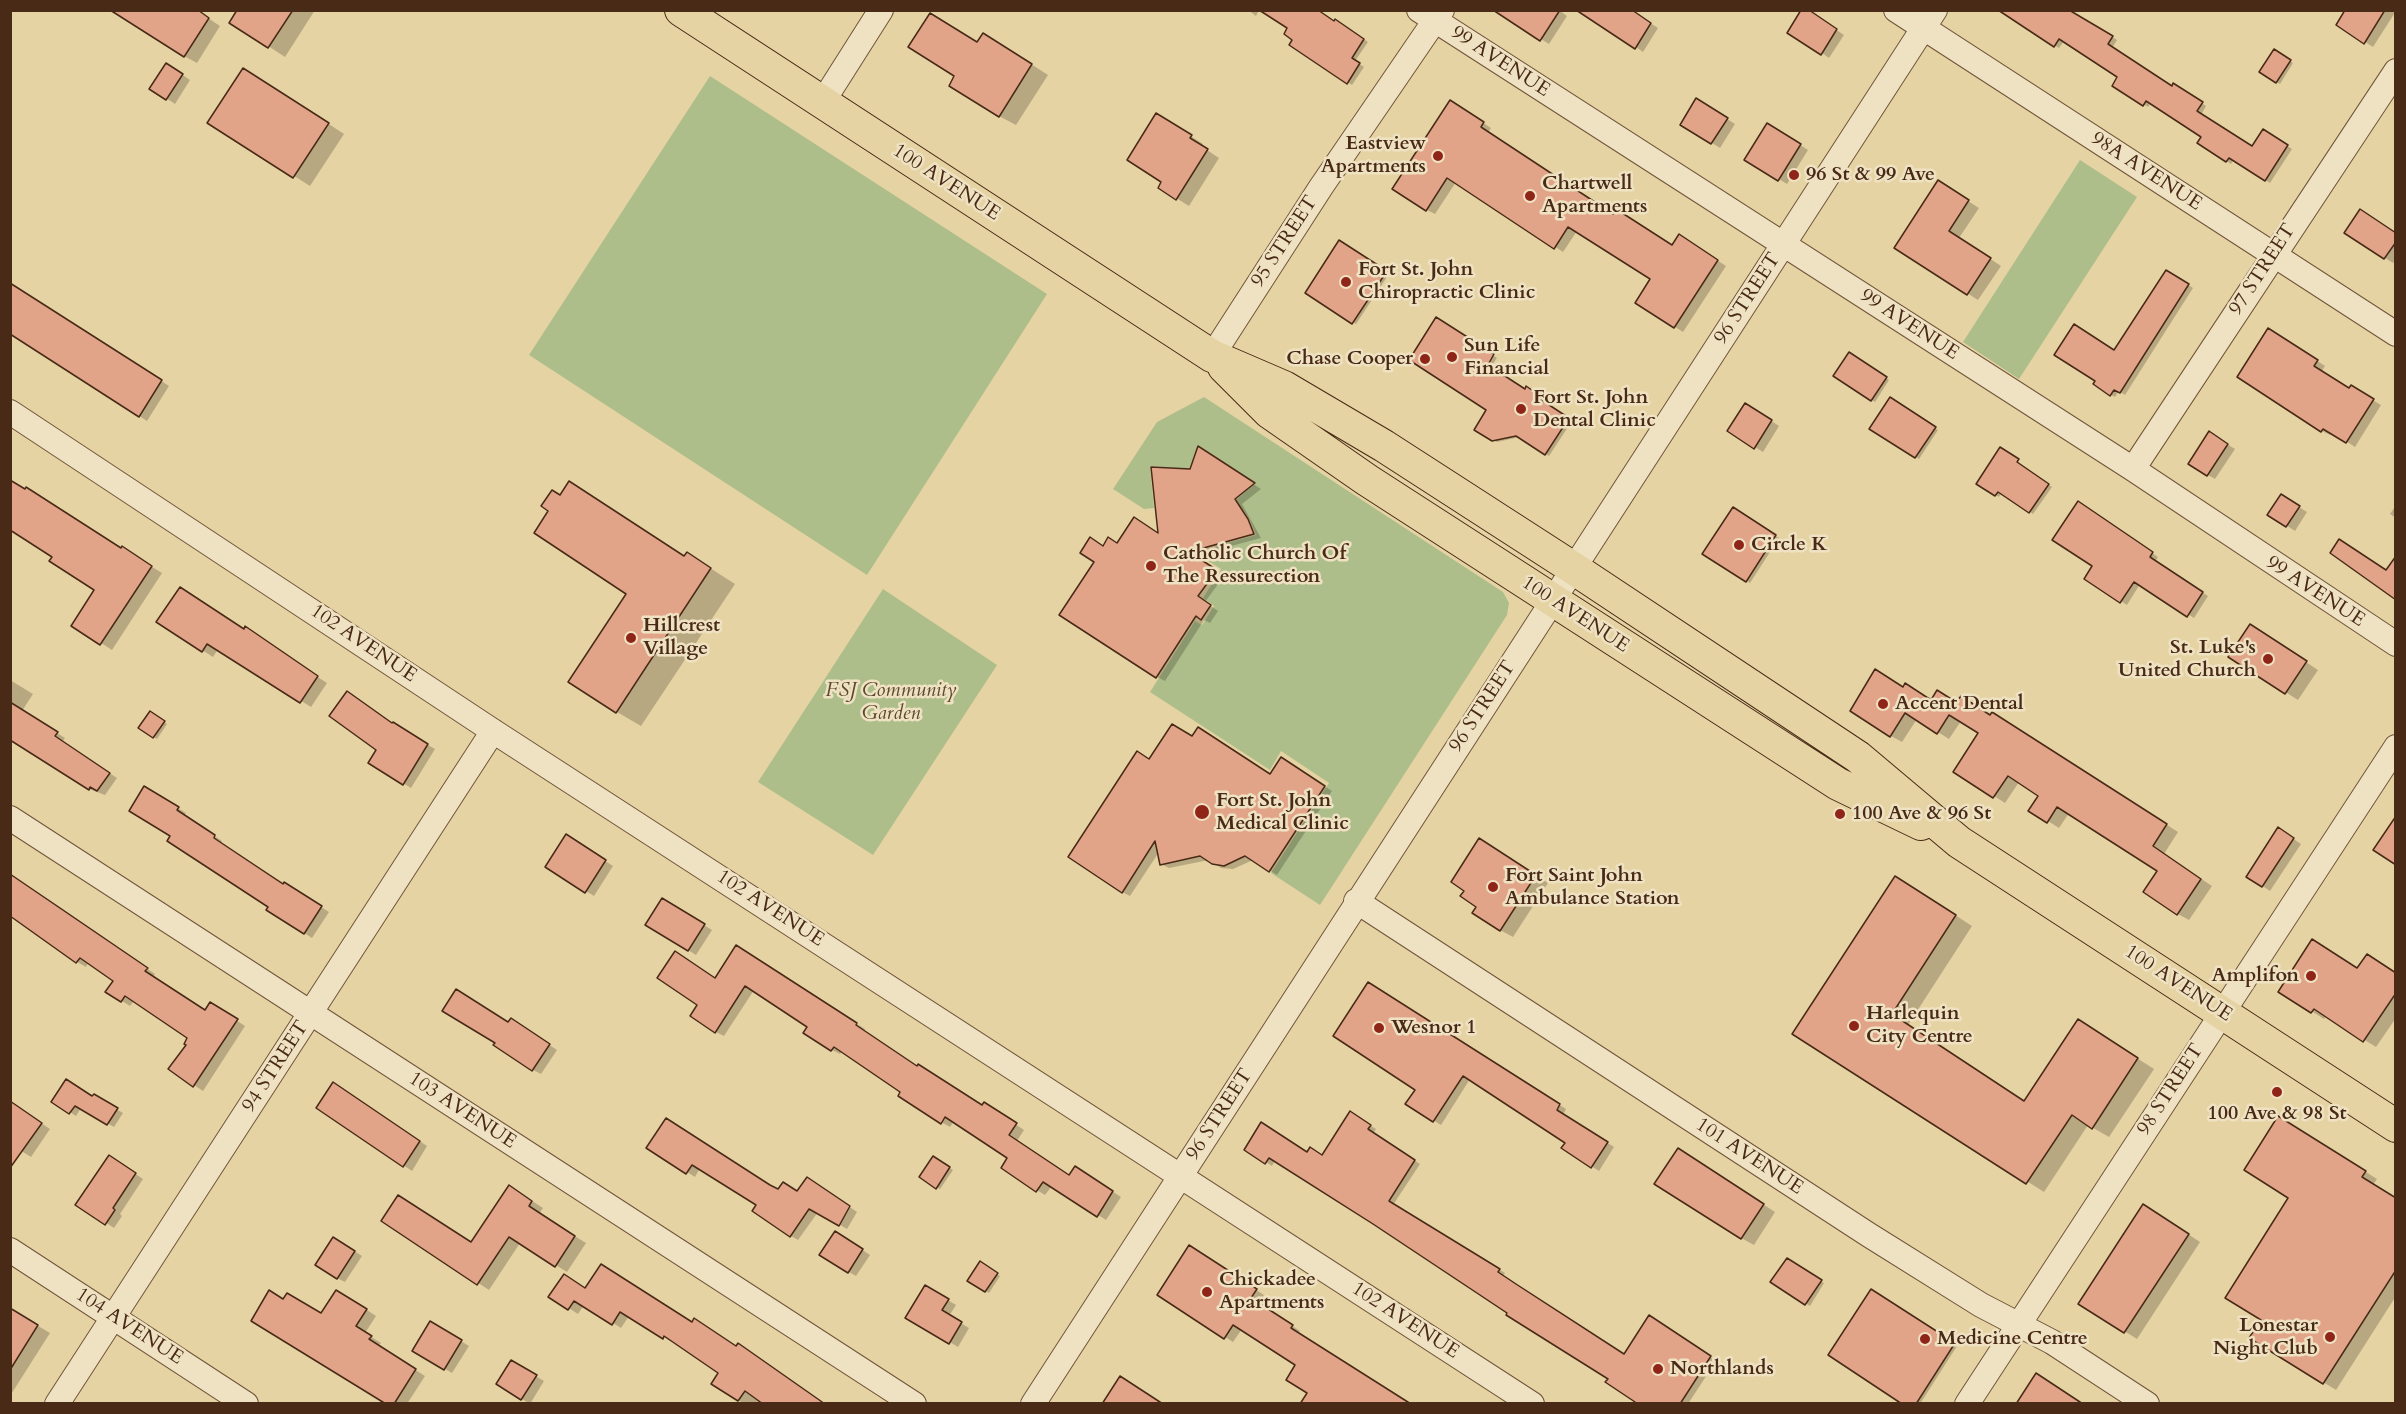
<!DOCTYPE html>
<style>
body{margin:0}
#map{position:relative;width:2406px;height:1414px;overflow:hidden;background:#e6d3a3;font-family:Cardo,serif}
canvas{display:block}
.frame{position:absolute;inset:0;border:12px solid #482a16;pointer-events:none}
</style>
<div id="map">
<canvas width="2406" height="1414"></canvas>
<div class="frame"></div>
</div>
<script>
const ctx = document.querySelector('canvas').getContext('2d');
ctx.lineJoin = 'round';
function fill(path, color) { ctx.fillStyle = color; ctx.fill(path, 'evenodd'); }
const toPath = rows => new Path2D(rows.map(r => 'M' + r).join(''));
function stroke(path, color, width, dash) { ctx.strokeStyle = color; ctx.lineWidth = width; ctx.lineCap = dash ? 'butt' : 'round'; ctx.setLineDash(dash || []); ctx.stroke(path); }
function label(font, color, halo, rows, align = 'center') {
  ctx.font = font + ' Cardo,serif'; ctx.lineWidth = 5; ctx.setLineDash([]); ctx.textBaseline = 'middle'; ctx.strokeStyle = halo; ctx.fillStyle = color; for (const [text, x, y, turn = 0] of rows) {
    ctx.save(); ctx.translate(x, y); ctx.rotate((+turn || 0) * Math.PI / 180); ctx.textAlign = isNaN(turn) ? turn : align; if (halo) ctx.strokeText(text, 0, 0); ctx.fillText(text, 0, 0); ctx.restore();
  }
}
const green = toPath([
 [710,76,1047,294,867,575,529,355],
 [2080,160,2137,197,2019,379,1963,342],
 [1204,397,1503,592,1509,603,1507,615,1320,905,1271,873,1329,783,1281,751,1270,770,1150,692,1195,621,1202,625,1214,606,1203,598,1221,569,1208,561,1217,546,1256,535,1249,518,1236,500,1256,483,1198,445,1189,469,1150,466,1154,508,1144,509,1113,489,1157,422],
 [883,589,997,665,873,855,758,782]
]);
const shadow = toPath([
 [196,10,220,26,197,63,184,56],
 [238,10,315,10,285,57,231,22],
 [1248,10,1259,10,1256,16],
 [1559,10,1567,16,1549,44,1504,16],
 [1630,10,1658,28,1643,52,1636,47],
 [2347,10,2396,10,2396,11,2373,47,2338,24],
 [1812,14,1844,35,1829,58,1822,53],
 [2008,16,2092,24,2117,40,2112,48,2172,87,2174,85,2206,106,2201,115,2253,148,2264,131,2292,149,2270,183,2234,159,2231,164,2199,143,2203,136,2151,103,2148,107,2114,85,2120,77,2064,41,2059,48],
 [1334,23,1340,23,1368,42,1355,61,1364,67,1352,85,1291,44],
 [978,44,1000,44,1048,75,1016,125,999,116],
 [2275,51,2293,63,2280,84,2261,72],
 [174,69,190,80,175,104,151,88],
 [260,79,344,134,310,186,209,122],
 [1697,100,1735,124,1720,148,1682,124],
 [1459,107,1491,128,1488,133,1614,216,1673,247,1688,241,1726,266,1683,332,1637,303,1652,279,1577,231,1563,252,1456,182,1435,214,1427,210],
 [1169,122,1203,144,1201,146,1219,158,1189,206,1160,188,1163,182],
 [1776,129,1808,150,1787,184,1746,159],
 [1949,189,1979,208,1959,238,2001,266,1978,300,1896,248],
 [2346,233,2396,234,2396,259,2393,263],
 [1340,242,1389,274,1356,324,1307,292],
 [2167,272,2193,288,2125,395,2119,391,2115,397,2111,395,2115,352],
 [10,283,169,386,147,421,10,332],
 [1437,319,1497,358,1490,368,1525,390,1530,390,1545,400,1543,403,1572,421,1549,456,1520,437,1497,442,1476,429,1488,410],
 [2276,334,2325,366,2321,372,2350,390,2351,387,2381,405,2355,447,2332,432,2330,435,2322,431,2239,376],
 [1849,354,1889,380,1875,402,1835,376],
 [1890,399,1938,430,1919,459,1871,428],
 [1753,409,1779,426,1763,452,1729,431],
 [2217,438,2235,449,2215,479,2208,475],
 [2001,449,2052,487,2033,514,2002,492,1999,497,1978,484],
 [1206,453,1261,489,1242,504,1261,538,1194,556,1224,576,1205,602,1218,611,1210,623,1204,620,1165,681,1157,677,1104,547,1160,535,1191,471],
 [10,480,162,573,112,650,73,625,96,590,54,556,10,528],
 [570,483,686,557,688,554,735,584,641,726,617,712,629,593,561,497],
 [2289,501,2307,512,2295,531,2269,514],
 [2396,505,2396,518,2390,514],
 [2084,507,2158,557,2155,562,2208,596,2194,618,2140,584,2127,605,2086,579,2094,566],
 [1734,509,1779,538,1750,583,1704,554],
 [190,594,327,683,311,707,218,649,213,657,158,622],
 [2262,633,2318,670,2298,700,2230,657],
 [10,680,33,694,22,711,65,738,62,742,117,778,105,795,89,789,10,737],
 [1904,689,1931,701,1957,704,2004,720,2178,832,2164,854,2212,886,2189,920,2178,914,2159,871,2069,813,2059,828,2048,821,2040,795,2019,782,2005,803,1955,771,1980,733,1961,721,1949,739,1917,719,1902,742,1891,736],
 [150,713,167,724,157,739,140,728],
 [393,725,435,749,411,788,370,762],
 [1193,738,1271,776,1289,764,1332,791,1277,875,1253,860,1233,869,1221,868,1209,860,1169,868,1161,864,1159,852,1130,896,1122,892,1150,761],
 [145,788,186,813,184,815,222,841,221,843,329,912,312,938,268,909,270,906,172,836],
 [2286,834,2301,844,2270,891,2248,876],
 [574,841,613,866,594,896,586,891],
 [1492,847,1548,883,1513,937,1500,930,1478,907],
 [10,875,54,903,105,938,104,940,155,974,153,977,206,1012,211,1004,245,1026,203,1091,170,1069,188,1044,189,1037,134,1001,130,1006,122,1001,115,981,88,963,86,967,77,962,32,931],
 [1912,887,1972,926,1908,1025,2025,1102,2079,1021,2154,1069,2109,1137,2088,1125,2044,1192,1794,1033],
 [663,900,712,930,696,955,647,924],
 [745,951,865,1029,864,1031,918,1068,982,1107,993,1109,1024,1130,1017,1141,1070,1177,1084,1173,1121,1197,1106,1220,1052,1186,1045,1195,1037,1190,1009,1158,954,1121,950,1127,941,1122,902,1092,842,1051,840,1054,832,1050,809,1026,754,990,724,1036,716,1032,716,979],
 [2358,969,2396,973,2396,1018,2376,1047,2326,1016,2324,1019,2280,991],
 [1375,988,1566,1109,1563,1115,1614,1147,1599,1171,1563,1148,1567,1142,1470,1079,1441,1125,1407,1104,1417,1089],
 [509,1024,519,1025,557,1050,541,1074,533,1070],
 [341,1088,427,1146,412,1171,318,1108],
 [94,1096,123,1113,114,1127,81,1108,76,1116,54,1102,93,1098],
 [10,1102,50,1129,31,1157,10,1144],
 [1351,1113,1376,1129,1373,1134,1420,1164,1393,1205,1505,1273,1503,1276,1625,1355,1649,1317,1716,1361,1688,1404,1640,1404,1610,1378,1540,1336,1423,1257,1424,1256,1275,1160,1272,1166,1246,1149,1307,1154,1322,1157],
 [2291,1125,2377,1179,2373,1185,2396,1199,2396,1296,2336,1390,2252,1338,2263,1320,2290,1198],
 [648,1147,778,1191,798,1193,815,1183,857,1212,847,1229,818,1212,798,1240,791,1236,758,1205,700,1168,695,1177],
 [1690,1157,1775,1212,1754,1245,1741,1238],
 [934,1158,953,1170,940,1189,921,1177],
 [117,1161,143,1179,120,1214,122,1216,114,1228,78,1204],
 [520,1193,543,1208,539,1214,586,1243,567,1272,520,1243,489,1290,383,1221,472,1244],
 [2156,1213,2200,1242,2137,1339,2080,1303],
 [843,1237,870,1255,856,1276,849,1272],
 [342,1243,362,1256,345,1282,337,1278],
 [1197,1252,1264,1295,1258,1303,1300,1331,1297,1334,1402,1398,1309,1393,1297,1365,1242,1329,1233,1342,1159,1295],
 [1787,1260,1824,1283,1810,1306,1772,1282],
 [980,1263,1000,1276,989,1293,969,1280],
 [926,1287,956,1305,949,1316,969,1328,958,1347,908,1317],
 [586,1289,693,1323,824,1404,744,1404,713,1383,720,1372,674,1340,672,1342,629,1316,621,1328,584,1305,578,1314,550,1296],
 [1871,1291,1957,1346,1920,1404,1905,1404],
 [347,1297,376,1316,365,1333,381,1343,378,1346,425,1376,407,1404,389,1404,284,1301,321,1315],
 [10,1309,50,1333,10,1396],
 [431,1323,469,1346,452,1373,414,1350],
 [512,1362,544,1381,530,1404,498,1384]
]);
const building = toPath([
 [110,10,198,10,209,18,184,57,110,10],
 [237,10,293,10,268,48,229,23,237,10],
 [1259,10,1318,10,1334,21,1335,19,1364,39,1352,58,1360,63,1347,84,1289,45,1292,40,1284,34,1287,28,1259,10],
 [1493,10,1560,10,1540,41,1493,10],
 [1576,10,1632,10,1651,23,1635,49,1576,10],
 [1801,10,1809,10,1837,29,1821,55,1787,33,1801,10],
 [1998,10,2069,10,2113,36,2108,44,2172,86,2173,83,2203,102,2197,111,2252,146,2263,129,2288,145,2265,181,2229,158,2226,162,2197,143,2201,137,2146,101,2143,106,2112,86,2117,77,2059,39,2054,47,1998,10],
 [2345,10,2385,10,2364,44,2336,25,2345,10],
 [930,13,977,42,983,33,1032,64,999,117,949,86,954,76,908,47,930,13],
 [2274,49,2291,60,2276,83,2259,72,2274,49],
 [166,63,183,74,166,100,149,89,166,63],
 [243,68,329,123,293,178,207,123,243,68],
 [1696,98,1728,118,1711,144,1680,125,1696,98],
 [1450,100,1484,122,1481,127,1613,214,1616,209,1672,245,1679,234,1718,260,1674,328,1635,303,1650,279,1568,227,1554,249,1447,178,1426,211,1392,189,1450,100],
 [1156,113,1192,135,1190,138,1208,149,1176,200,1158,188,1161,182,1127,160,1156,113],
 [1767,123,1801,144,1778,181,1744,160,1767,123],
 [1938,180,1969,200,1949,231,1991,258,1967,295,1894,248,1938,180],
 [2360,209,2396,233,2396,242,2384,259,2344,233,2360,209],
 [1339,240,1387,271,1352,324,1305,293,1339,240],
 [2166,270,2189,284,2120,393,2114,390,2110,396,2093,384,2095,381,2054,355,2074,324,2114,350,2166,270],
 [10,283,162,380,139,417,10,334,10,283],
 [1436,317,1494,354,1488,365,1525,389,1526,386,1542,397,1540,399,1569,418,1545,455,1516,436,1492,441,1474,430,1486,410,1409,360,1436,317],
 [2268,328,2318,360,2314,366,2349,388,2351,385,2374,399,2346,443,2323,429,2321,432,2237,377,2268,328],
 [1849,352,1887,377,1871,401,1833,376,1849,352],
 [1890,397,1936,427,1915,458,1869,429,1890,397],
 [1745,403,1772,420,1754,449,1727,431,1745,403],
 [2209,431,2228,444,2207,476,2188,464,2209,431],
 [1198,446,1255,483,1235,499,1248,519,1254,534,1189,552,1217,570,1198,596,1211,605,1201,620,1196,616,1156,678,1059,615,1094,562,1080,553,1090,537,1103,546,1108,537,1117,543,1134,517,1158,533,1151,467,1190,469,1198,446],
 [2000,447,2019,459,2017,462,2049,484,2029,513,1998,492,1995,496,1976,484,2000,447],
 [10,480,25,489,26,487,121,548,122,546,152,566,100,645,71,626,94,590,49,561,52,557,10,530,10,480],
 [569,481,684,556,687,552,711,568,616,713,568,682,626,594,534,533,548,511,541,506,552,490,560,495,569,481],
 [2281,494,2300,506,2286,527,2267,515,2281,494],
 [2078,501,2153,552,2150,557,2203,592,2187,617,2134,582,2120,603,2084,579,2092,566,2052,540,2078,501],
 [1733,507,1776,535,1746,582,1702,554,1733,507],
 [2339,539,2386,570,2396,556,2396,600,2330,553,2339,539],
 [180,587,244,629,245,626,318,676,300,703,207,644,202,652,156,622,180,587],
 [2250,624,2307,661,2285,694,2228,657,2250,624],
 [1875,669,1903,687,1905,683,1931,700,1937,690,1956,702,1961,696,1990,715,1992,712,2167,824,2153,846,2201,879,2177,915,2143,892,2157,871,2057,807,2047,823,2028,811,2038,796,2008,776,1993,798,1953,772,1978,733,1949,715,1937,734,1905,713,1890,737,1850,711,1875,669],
 [347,691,392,723,393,722,428,744,403,785,368,763,376,750,329,716,347,691],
 [10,702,58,732,55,736,110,773,97,791,90,787,89,790,10,740,10,702],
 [150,711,165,721,153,738,138,728,150,711],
 [1172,724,1192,736,1198,727,1270,774,1281,757,1325,786,1269,872,1245,856,1224,866,1212,864,1200,856,1160,865,1155,841,1122,893,1068,857,1137,751,1149,759,1172,724],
 [144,786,179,807,177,810,215,835,214,838,283,884,284,882,322,906,304,934,266,910,268,907,167,841,170,836,129,811,144,786],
 [2396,816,2396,865,2373,850,2396,816],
 [2278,827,2294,838,2262,887,2246,877,2278,827],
 [566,834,606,860,585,893,545,867,566,834],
 [1479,838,1536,875,1500,931,1472,913,1476,907,1460,896,1464,891,1451,882,1479,838],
 [10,874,148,968,145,971,205,1010,210,1002,238,1019,193,1087,168,1069,186,1045,184,1044,187,1038,125,996,121,1002,105,992,113,981,80,958,76,963,10,916,10,874],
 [1895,876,1956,915,1892,1014,2024,1101,2078,1019,2138,1058,2092,1129,2072,1115,2026,1184,1792,1034,1895,876],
 [662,898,705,924,688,951,645,925,662,898],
 [2312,939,2357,968,2367,954,2396,973,2396,993,2363,1042,2314,1009,2311,1013,2278,992,2312,939],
 [736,945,857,1023,856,1025,917,1066,918,1064,982,1105,984,1102,1017,1123,1009,1135,1069,1175,1075,1166,1113,1191,1097,1217,1043,1182,1036,1192,1001,1168,1007,1158,945,1117,941,1124,898,1096,900,1092,834,1047,831,1051,803,1033,807,1027,745,986,715,1033,690,1016,697,1005,657,978,675,951,715,978,736,945],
 [1368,982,1560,1104,1557,1110,1608,1142,1591,1168,1561,1148,1565,1143,1463,1076,1433,1122,1405,1104,1415,1090,1333,1036,1368,982],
 [456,989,508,1022,511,1018,550,1044,532,1071,493,1045,495,1043,442,1011,456,989],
 [66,1079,92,1096,94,1094,118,1108,107,1125,75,1106,69,1114,51,1102,66,1079],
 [333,1082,420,1141,403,1167,316,1108,333,1082],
 [10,1101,42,1123,10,1168,10,1101],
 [1350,1111,1371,1125,1368,1129,1415,1160,1389,1201,1500,1269,1498,1272,1516,1284,1624,1354,1649,1315,1711,1356,1680,1404,1638,1404,1605,1382,1608,1379,1506,1315,1507,1313,1373,1224,1269,1158,1265,1164,1244,1150,1261,1122,1307,1152,1310,1147,1322,1155,1350,1111],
 [2278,1116,2366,1171,2362,1177,2396,1198,2396,1270,2323,1384,2249,1338,2261,1320,2225,1298,2288,1198,2244,1170,2278,1116],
 [666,1118,770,1185,778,1189,783,1182,797,1191,807,1177,850,1206,839,1226,809,1209,790,1237,752,1211,756,1205,692,1165,686,1174,646,1148,666,1118],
 [1678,1148,1764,1204,1741,1239,1654,1184,1678,1148],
 [109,1155,136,1173,113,1208,115,1210,105,1225,75,1205,109,1155],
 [933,1156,950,1167,936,1189,919,1177,933,1156],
 [509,1185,532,1201,529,1206,575,1236,555,1267,509,1237,477,1285,381,1221,398,1195,471,1242,509,1185],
 [2143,1204,2189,1234,2124,1333,2078,1304,2143,1204],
 [835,1231,863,1249,848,1273,819,1255,835,1231],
 [333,1237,355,1251,337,1279,315,1265,333,1237],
 [1189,1245,1257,1289,1251,1298,1293,1325,1291,1328,1411,1404,1300,1404,1307,1393,1286,1380,1295,1365,1233,1325,1224,1339,1157,1295,1189,1245],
 [1787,1258,1822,1280,1805,1305,1770,1282,1787,1258],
 [980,1261,998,1273,985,1292,967,1281,980,1261],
 [601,1264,692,1322,694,1318,736,1346,738,1343,825,1404,763,1404,745,1391,738,1401,711,1384,718,1373,664,1336,663,1339,620,1312,612,1325,574,1301,568,1310,548,1297,564,1274,585,1288,601,1264],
 [925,1285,949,1299,942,1310,962,1322,949,1344,905,1318,925,1285],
 [1871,1289,1955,1343,1916,1404,1902,1404,1828,1355,1871,1289],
 [269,1290,283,1299,287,1293,321,1313,336,1290,367,1309,356,1326,372,1336,369,1339,416,1369,394,1404,386,1404,251,1321,269,1290],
 [10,1308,38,1325,10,1370,10,1308],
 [430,1321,462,1340,444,1370,412,1351,430,1321],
 [511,1360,537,1375,521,1400,496,1384,511,1360],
 [2036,1373,2083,1404,2016,1404,2036,1373],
 [1120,1376,1163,1404,1102,1404,1120,1376]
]);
const minor = toPath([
 [1419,10,2133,469,2396,644],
 [1896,10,2396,334],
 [822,103,881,10],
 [1212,356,1321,187,1442,10],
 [10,412,493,731,1532,1404],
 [2133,469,2396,71],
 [10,818,914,1404],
 [1356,901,1869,1235,1981,1305,2052,1342,2147,1404],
 [10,1250,246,1404],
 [57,1404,493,731],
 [1033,1404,1935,10],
 [1967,1404,2396,747]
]);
const major = toPath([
 [681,10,1212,356,1284,387,1384,446,1573,568,1858,757,1959,842,2396,1126],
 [1224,367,1269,412,1367,480,1838,784,1921,824]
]);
const markers = [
 [1438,156,6,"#8f2418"],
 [1794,175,6,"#8f2418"],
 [1530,196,6,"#8f2418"],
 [1346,282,6,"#8f2418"],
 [1452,357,6,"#8f2418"],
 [1425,359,6,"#8f2418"],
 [1521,409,6,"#8f2418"],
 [1739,545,6,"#8f2418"],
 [1151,566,6,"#8f2418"],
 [631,638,6,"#8f2418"],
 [2268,659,6,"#8f2418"],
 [1883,704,6,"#8f2418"],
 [1202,812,8,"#8f2418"],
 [1840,814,6,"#8f2418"],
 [1493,887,6,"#8f2418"],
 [2311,976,6,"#8f2418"],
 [1854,1026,6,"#8f2418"],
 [1379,1028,6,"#8f2418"],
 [2277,1092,6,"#8f2418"],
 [1207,1292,6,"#8f2418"],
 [2330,1337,6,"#8f2418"],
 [1925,1339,6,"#8f2418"],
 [1658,1369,6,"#8f2418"]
];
const streetNames = [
 ["99 AVENUE",1500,62,33],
 ["98A AVENUE",2146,172,33],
 ["100 AVENUE",946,183,33],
 ["95 STREET",1285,242,-57],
 ["97 STREET",2263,270,-57],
 ["96 STREET",1748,299,-57],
 ["99 AVENUE",1909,325,33],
 ["99 AVENUE",2315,592,33],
 ["100 AVENUE",1575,615,33],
 ["102 AVENUE",363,644,34],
 ["96 STREET",1483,707,-57],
 ["102 AVENUE",770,909,33],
 ["100 AVENUE",2178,984,33],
 ["94 STREET",276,1067,-57],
 ["98 STREET",2171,1090,-57],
 ["103 AVENUE",462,1111,33],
 ["96 STREET",1220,1115,-57],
 ["101 AVENUE",1749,1157,33],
 ["102 AVENUE",1405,1321,33],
 ["104 AVENUE",129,1327,33]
];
const poiNames = [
 ["Eastview",1426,144,"right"],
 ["Apartments",1426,167,"right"],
 ["96 St & 99 Ave",1806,175],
 ["Chartwell",1542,184],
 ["Apartments",1542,207],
 ["Fort St. John",1358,270],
 ["Chiropractic Clinic",1358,293],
 ["Sun Life",1464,346],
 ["Financial",1464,369],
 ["Chase Cooper",1413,359,"right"],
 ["Fort St. John",1533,398],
 ["Dental Clinic",1533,421],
 ["Circle K",1751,545],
 ["Catholic Church Of",1163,554],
 ["The Ressurection",1163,577],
 ["Hillcrest",643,626],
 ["Village",643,649],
 ["St. Luke's",2256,648,"right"],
 ["United Church",2256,671,"right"],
 ["Accent Dental",1895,704],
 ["Fort St. John",1216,801],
 ["Medical Clinic",1216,824],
 ["100 Ave & 96 St",1852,814],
 ["Fort Saint John",1505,876],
 ["Ambulance Station",1505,899],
 ["Amplifon",2299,976,"right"],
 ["Harlequin",1866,1014],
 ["City Centre",1866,1037],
 ["Wesnor 1",1391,1028],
 ["100 Ave & 98 St",2277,1114,"center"],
 ["Chickadee",1219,1280],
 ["Apartments",1219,1303],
 ["Lonestar",2318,1326,"right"],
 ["Night Club",2318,1349,"right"],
 ["Medicine Centre",1937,1339],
 ["Northlands",1670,1369]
];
const parkNames = [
 ["FSJ Community",891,691],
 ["Garden",891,714]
];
fill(green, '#aebe8a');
fill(shadow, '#0003');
fill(building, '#e2a489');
stroke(building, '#482a16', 1.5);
stroke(minor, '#705439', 26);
stroke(major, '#482a16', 34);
stroke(minor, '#efe2c3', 24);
stroke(major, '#e6d3a3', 32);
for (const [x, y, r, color] of markers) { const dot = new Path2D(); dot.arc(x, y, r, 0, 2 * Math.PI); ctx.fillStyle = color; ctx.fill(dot); stroke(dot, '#efe2c3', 2); }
label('20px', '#482a16', '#efe2c3', streetNames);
label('bold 20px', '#482a16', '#efe2c3', poiNames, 'left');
label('italic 20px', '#5c482d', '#efe2c3', parkNames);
</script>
